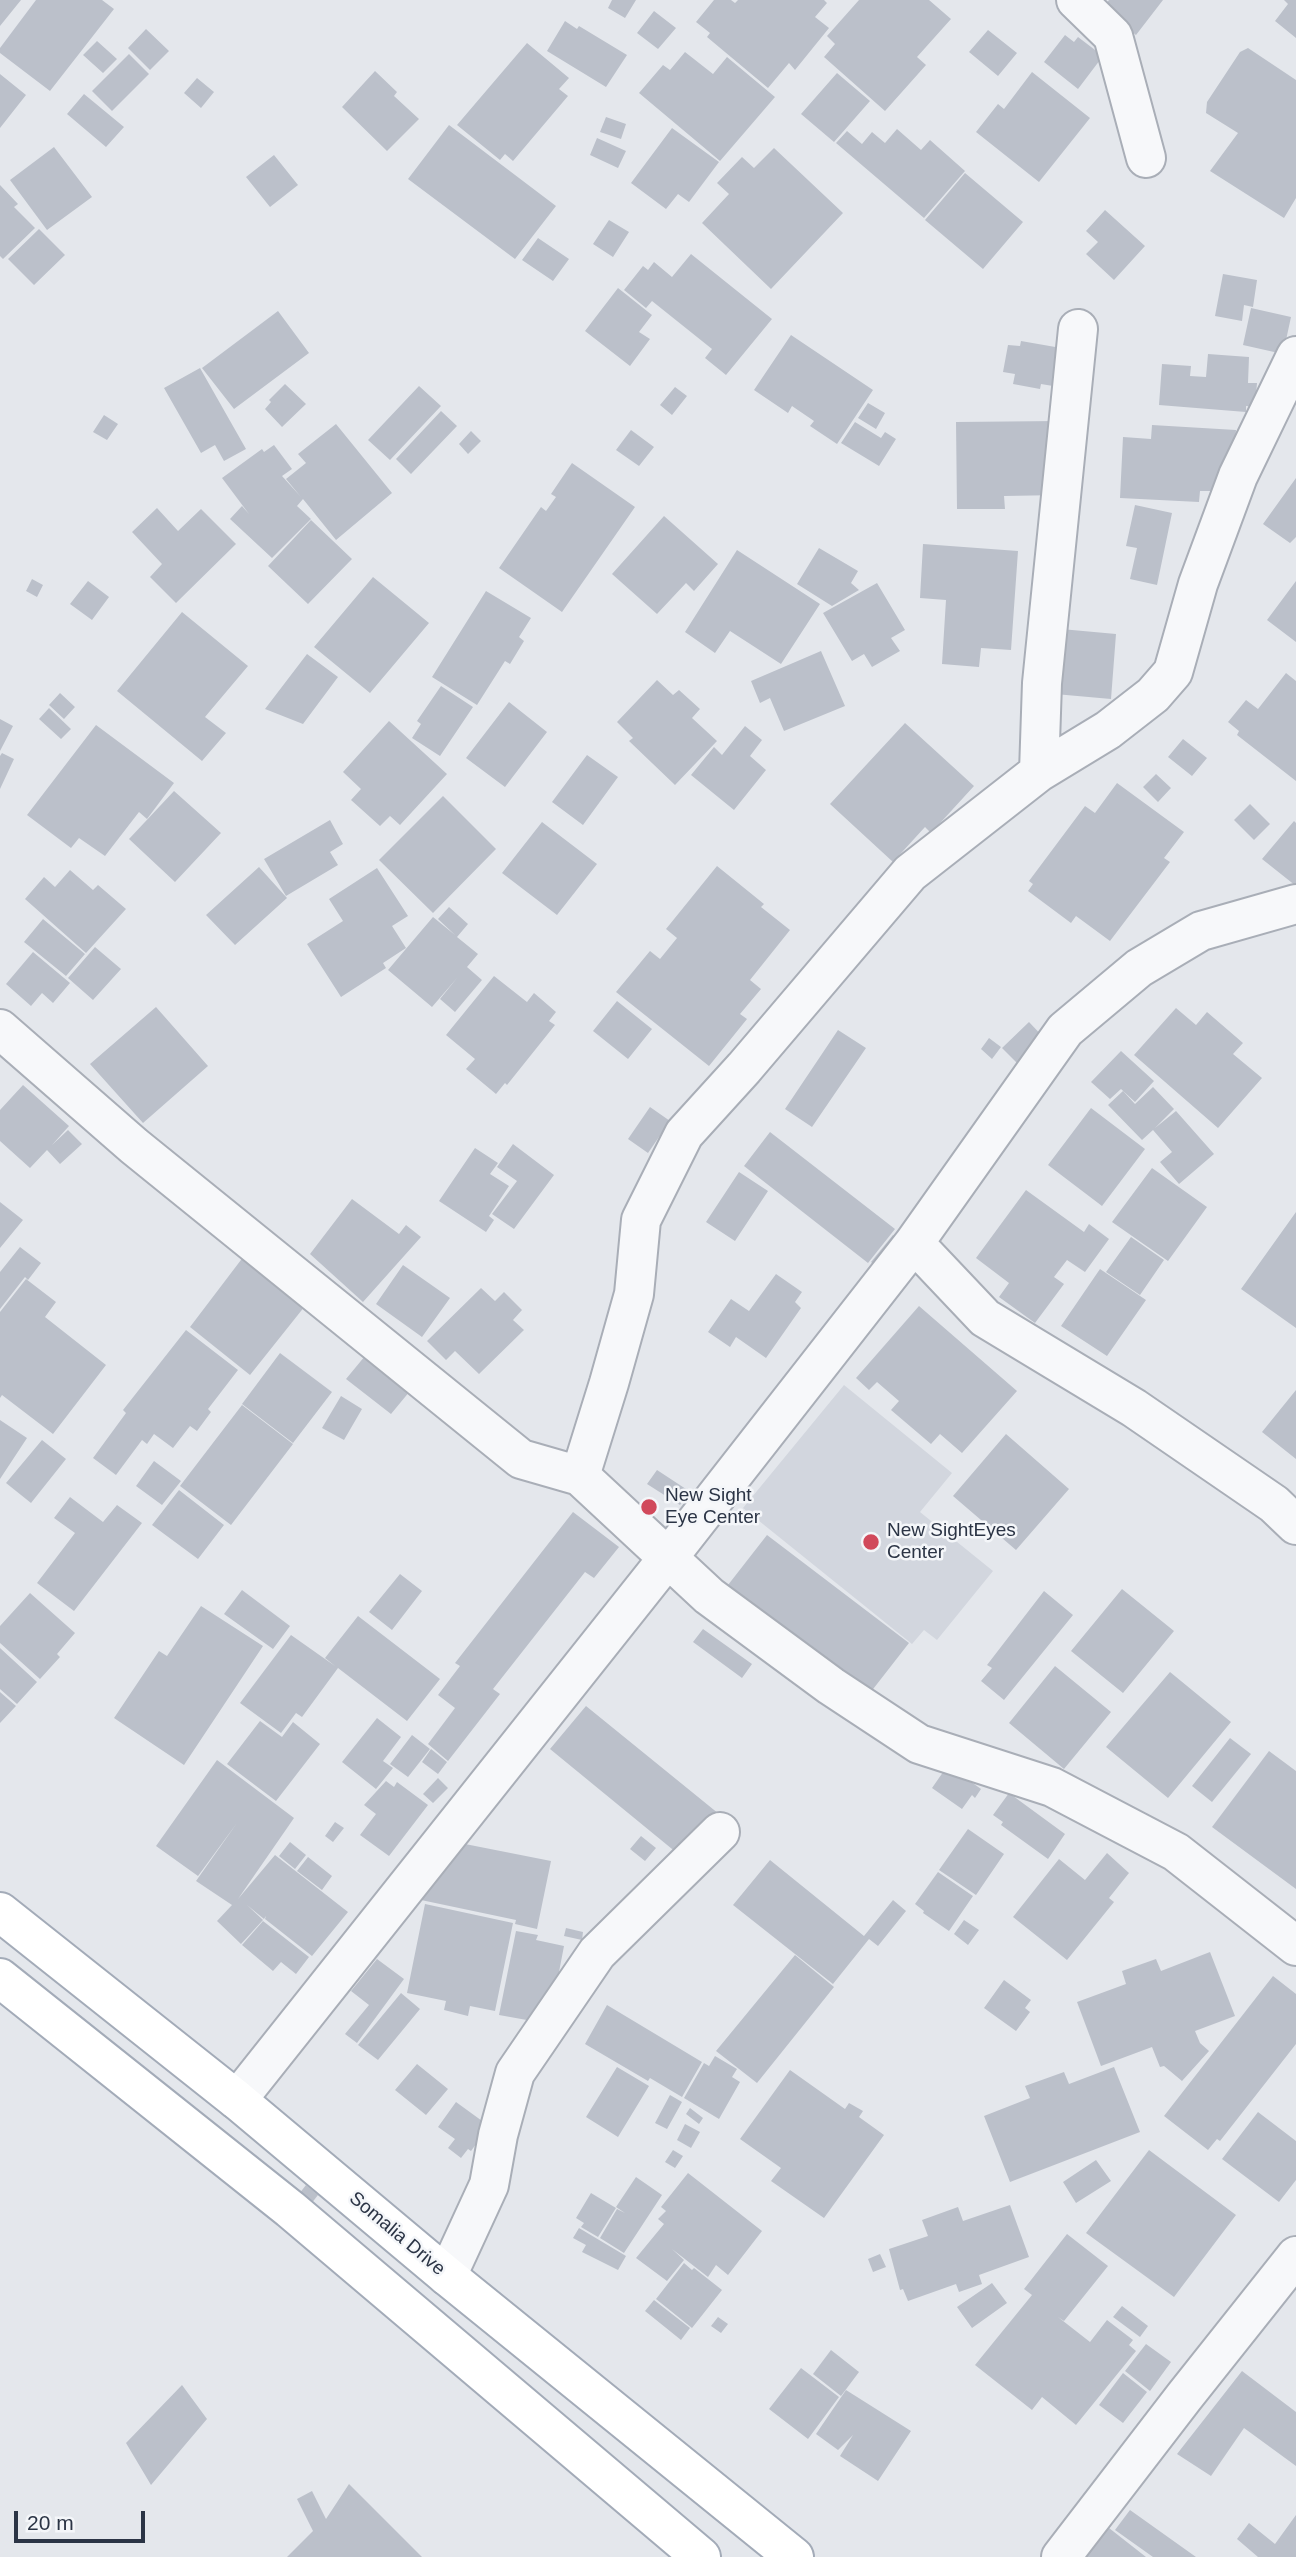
<!DOCTYPE html>
<style>
body{margin:0}
#map{position:relative;width:1296px;height:2557px;overflow:hidden;background:#e4e7ec;font-family:Arial,sans-serif}
canvas{display:block}
.scale{position:absolute;left:14px;top:2511px;width:131px;height:32px;box-sizing:border-box;border:4px solid #2b3445;border-top:0;padding-left:9px;font-size:21px;line-height:24px;white-space:nowrap;color:#2b3445;-webkit-text-stroke:5px #f4f6f9;paint-order:stroke}
</style>
<div id="map">
<canvas width="1296" height="2557"></canvas>
<div class="scale">20 m</div>
</div>
<script>
const ctx = document.querySelector('canvas').getContext('2d');
ctx.lineJoin = 'round';
function fill(path, color) { ctx.fillStyle = color; ctx.fill(path, 'evenodd'); }
const toPath = rows => new Path2D(rows.map(r => 'M' + r).join(''));
function stroke(path, color, width, dash) { ctx.strokeStyle = color; ctx.lineWidth = width; ctx.lineCap = dash ? 'butt' : 'round'; ctx.setLineDash(dash || []); ctx.stroke(path); }
function label(font, color, halo, rows, align = 'center') {
  ctx.font = font + ' Arial,sans-serif'; ctx.lineWidth = 5; ctx.setLineDash([]); ctx.textBaseline = 'middle'; ctx.strokeStyle = halo; ctx.fillStyle = color; for (const [text, x, y, turn = 0] of rows) {
    ctx.save(); ctx.translate(x, y); ctx.rotate((+turn || 0) * Math.PI / 180); ctx.textAlign = isNaN(turn) ? turn : align; if (halo) ctx.strokeText(text, 0, 0); ctx.fillText(text, 0, 0); ctx.restore();
  }
}
const built = toPath([
 [844,1385,952,1473,920,1512,993,1571,937,1640,924,1630,912,1644,743,1508]
]);
const building = toPath([
 [0,0,21,0,0,26],
 [36,0,102,0,114,9,50,91,0,53,0,48],
 [612,0,636,0,625,18,608,8],
 [714,0,731,0,735,3,738,0,824,0,827,3,815,17,829,28,795,70,789,63,768,88,707,37,710,33,696,22],
 [859,0,929,0,951,19,917,57,926,65,885,111,824,57,835,44,827,36],
 [1109,0,1163,0,1136,35,1102,9],
 [1284,0,1296,0,1296,38,1275,21,1288,4],
 [654,11,676,28,658,49,637,33],
 [565,21,577,29,579,26,627,55,606,87,547,51],
 [146,29,169,51,150,70,128,48],
 [988,30,1017,53,998,76,969,52],
 [1065,35,1074,42,1078,37,1103,56,1078,89,1044,62],
 [97,41,117,59,103,73,83,55],
 [527,43,569,78,559,89,568,96,513,161,505,154,500,160,457,125],
 [1248,48,1296,80,1296,198,1284,218,1210,171,1238,133,1206,113,1207,102,1240,52],
 [685,52,713,74,727,57,775,97,720,161,639,93,663,65,670,70],
 [129,54,149,74,112,111,92,91],
 [375,71,397,92,394,96,419,119,387,151,342,107],
 [1032,72,1090,118,1039,182,976,132,998,104,1004,109],
 [837,73,870,101,834,142,801,114],
 [0,74,26,95,0,128],
 [197,78,214,92,201,108,184,93],
 [84,94,124,127,106,147,67,114],
 [606,117,626,124,621,139,600,132],
 [449,125,556,206,515,259,408,179],
 [672,128,719,162,689,202,678,194,666,209,631,183],
 [897,129,921,150,930,140,965,171,924,218,836,143,847,131,862,144,872,132,885,143],
 [597,138,626,151,618,168,590,155],
 [54,147,92,197,47,230,10,180],
 [774,148,843,213,771,289,702,223,729,194,717,183,742,157,754,168],
 [274,155,298,185,270,207,246,177],
 [965,173,1023,222,983,269,925,220],
 [0,185,18,204,14,207,35,228,3,259,0,256],
 [1105,210,1145,246,1114,280,1086,254,1098,242,1086,231],
 [609,220,629,232,613,257,593,244],
 [39,229,65,255,34,285,8,259],
 [538,238,569,259,553,281,522,260],
 [691,254,772,319,726,375,705,358,712,349,652,301,646,308,624,290,643,266,648,270,654,262,672,277],
 [1223,274,1257,280,1253,307,1244,305,1242,321,1215,316],
 [618,288,652,315,639,332,650,339,630,366,585,331],
 [1251,308,1291,317,1283,354,1243,345],
 [278,311,309,353,234,409,202,368],
 [791,335,873,390,837,444,810,426,814,421,792,406,788,413,754,390],
 [1021,341,1061,348,1053,386,1041,384,1040,389,1013,384,1015,374,1003,372,1008,345,1020,346],
 [1208,354,1249,357,1248,383,1257,383,1255,407,1246,406,1246,412,1159,405,1162,364,1191,366,1190,376,1206,377],
 [200,368,246,449,224,461,215,445,201,453,164,388],
 [285,384,306,404,282,427,265,409,271,402,269,400],
 [419,386,441,406,390,460,368,440],
 [675,387,687,396,672,415,660,405],
 [868,403,885,413,876,429,858,418],
 [441,411,457,426,411,474,396,459],
 [104,415,118,424,107,440,93,432],
 [1059,421,1060,495,1004,496,1005,509,957,509,956,422],
 [855,422,881,438,885,432,896,439,879,466,841,443],
 [336,424,392,493,336,540,303,499,297,506,311,519,272,558,230,519,242,506,249,514,222,478,262,449,264,452,274,445,292,469,282,476,301,497,286,479,306,463,298,454],
 [1152,425,1236,430,1234,456,1225,456,1223,491,1200,491,1199,502,1120,498,1123,437,1151,439],
 [631,430,654,447,639,466,616,450],
 [471,431,481,441,468,454,459,444],
 [572,463,635,507,562,612,499,568,541,507,546,511,556,497,551,494],
 [1296,478,1296,537,1290,543,1263,524],
 [1135,505,1172,513,1157,585,1130,579,1137,548,1126,546],
 [157,508,178,531,201,509,236,544,176,603,150,577,162,564,132,532],
 [664,516,718,564,694,591,686,583,657,614,612,574],
 [311,520,352,559,308,604,268,566],
 [923,544,1018,551,1011,650,981,648,979,667,942,664,946,600,920,598],
 [819,548,858,571,851,583,859,590,832,606,797,584],
 [737,550,820,604,781,664,730,631,715,653,685,632],
 [373,577,429,623,370,693,314,647],
 [32,579,43,585,37,597,26,591],
 [88,581,109,597,92,620,70,604],
 [1296,581,1296,642,1267,620],
 [877,583,905,630,891,638,900,651,872,667,864,654,852,661,823,613],
 [486,591,531,618,519,637,524,641,510,664,505,661,477,705,432,677],
 [182,612,248,666,205,717,226,733,202,761,117,691],
 [1061,629,1116,634,1111,699,1055,694],
 [821,651,845,706,784,731,770,698,760,703,751,681],
 [307,654,338,677,303,724,265,709],
 [1286,673,1296,681,1296,781,1237,735,1239,731,1228,722,1246,700,1258,709],
 [657,680,673,695,679,690,700,709,692,718,717,741,675,785,629,741,633,738,617,722],
 [441,686,473,707,440,756,412,738,421,724,417,721],
 [60,693,75,707,64,719,49,705],
 [509,702,547,732,505,787,466,758],
 [49,708,71,729,61,739,39,719],
 [0,719,13,726,0,751],
 [389,721,447,774,400,825,390,816,380,826,351,800,361,789,343,772],
 [905,723,974,786,931,833,925,827,893,862,830,804],
 [96,725,174,783,147,819,139,812,105,856,79,838,71,848,27,815],
 [745,726,762,740,750,756,766,770,734,810,691,775,714,747,722,755],
 [1183,739,1207,758,1192,776,1168,757],
 [2,753,14,759,0,789,0,756],
 [587,755,618,777,583,825,552,802],
 [1156,774,1171,788,1158,802,1143,787],
 [1117,783,1184,832,1164,858,1170,862,1110,941,1076,916,1071,923,1028,891,1033,884,1029,881,1085,806,1095,813],
 [174,791,221,833,175,882,129,839],
 [443,796,496,849,433,913,379,860],
 [1250,804,1270,824,1254,840,1234,820],
 [330,820,343,844,330,852,338,865,286,896,264,859],
 [1294,821,1296,823,1296,886,1262,859],
 [542,822,597,864,557,915,502,873],
 [717,866,764,904,761,907,790,930,750,980,761,989,740,1014,747,1019,709,1066,616,992,650,951,660,959,677,938,666,929],
 [259,867,287,898,235,945,206,915],
 [377,868,408,916,392,926,406,948,383,963,386,968,341,997,307,944,343,921,329,899],
 [70,870,93,890,98,885,126,909,86,953,25,899,44,877,55,887],
 [449,907,468,924,457,937,478,954,467,967,482,980,455,1012,440,999,457,978,432,1007,388,970,433,917,455,935,438,919],
 [43,919,85,954,66,976,24,942],
 [95,947,121,969,93,1000,68,978],
 [33,952,70,983,53,1003,42,993,31,1006,6,984],
 [494,976,527,1002,534,993,556,1012,549,1021,555,1025,507,1085,505,1083,496,1094,466,1069,475,1059,446,1035],
 [617,1001,652,1029,628,1059,593,1031],
 [156,1007,208,1066,143,1123,90,1064],
 [1176,1008,1196,1025,1207,1012,1243,1043,1233,1054,1262,1078,1218,1128,1134,1055],
 [1029,1022,1048,1042,1022,1068,1002,1048],
 [838,1030,866,1048,812,1127,785,1109],
 [989,1038,1001,1047,992,1059,981,1049],
 [1121,1051,1154,1081,1135,1102,1121,1089,1110,1099,1091,1082],
 [23,1085,69,1126,52,1145,68,1130,82,1144,60,1164,47,1150,30,1168,0,1141,0,1110],
 [1153,1087,1174,1109,1155,1128,1176,1111,1214,1154,1179,1184,1160,1162,1172,1152,1153,1130,1142,1140,1108,1105,1123,1091,1135,1104],
 [650,1107,670,1121,648,1153,628,1139],
 [1091,1108,1145,1149,1102,1206,1048,1165],
 [770,1132,895,1229,868,1263,744,1166],
 [513,1144,554,1175,514,1229,492,1214,517,1181,497,1167],
 [475,1148,498,1163,490,1174,509,1186,489,1216,494,1220,486,1232,439,1201],
 [1152,1168,1207,1207,1168,1261,1112,1222],
 [739,1172,768,1191,735,1241,706,1222],
 [1026,1190,1084,1232,1089,1224,1109,1239,1085,1272,1067,1260,1054,1277,1064,1284,1035,1323,999,1297,1009,1283,976,1258],
 [352,1199,399,1234,406,1225,421,1237,363,1302,310,1254],
 [0,1202,23,1220,0,1248],
 [1296,1212,1296,1328,1241,1289],
 [893,1235,904,1243,882,1271,871,1262],
 [1131,1237,1164,1260,1140,1295,1106,1272],
 [20,1247,41,1263,28,1280,25,1277,0,1309,0,1272],
 [247,1252,305,1306,250,1375,190,1327],
 [403,1265,450,1298,422,1337,376,1304],
 [1100,1269,1146,1300,1107,1356,1061,1326],
 [776,1274,802,1292,795,1302,801,1308,766,1358,736,1337,730,1347,708,1332,731,1299,749,1311],
 [26,1279,56,1302,45,1317,106,1365,53,1434,2,1395,0,1398,0,1312],
 [481,1288,495,1301,504,1292,522,1310,513,1320,524,1330,479,1374,455,1351,446,1360,427,1341],
 [919,1306,1017,1391,962,1453,940,1434,931,1444,891,1410,899,1401,877,1382,869,1390,856,1378],
 [186,1330,238,1370,208,1409,211,1412,197,1431,190,1426,173,1448,154,1434,147,1444,142,1440,116,1475,93,1458,126,1413,123,1410],
 [280,1353,332,1392,293,1443,242,1404],
 [365,1356,410,1391,391,1414,346,1379],
 [1296,1390,1296,1459,1262,1432],
 [341,1396,362,1409,344,1440,322,1428],
 [242,1405,293,1444,231,1525,180,1486],
 [0,1420,27,1438,0,1479],
 [1006,1434,1069,1489,1016,1550,953,1496],
 [42,1440,66,1459,31,1503,6,1483],
 [154,1461,181,1481,162,1505,136,1486],
 [657,1470,689,1491,680,1505,647,1484],
 [179,1490,224,1525,198,1559,152,1525],
 [70,1497,103,1522,117,1505,142,1523,74,1611,37,1583,75,1533,54,1518],
 [573,1512,619,1547,594,1578,585,1572,493,1689,500,1694,448,1761,428,1744,455,1708,438,1695,460,1666,455,1663],
 [767,1535,909,1643,870,1693,728,1585],
 [400,1574,422,1591,392,1630,369,1612],
 [1122,1589,1174,1631,1123,1693,1071,1651],
 [242,1590,290,1626,273,1649,224,1614],
 [1044,1591,1073,1615,1004,1700,981,1681,992,1668,987,1665],
 [30,1593,75,1633,57,1654,60,1657,40,1679,0,1643,0,1626],
 [201,1606,263,1646,184,1765,114,1718,159,1651,167,1656],
 [358,1616,440,1679,407,1721,338,1668,302,1717,296,1713,281,1733,240,1703,291,1635,335,1666,325,1658],
 [703,1629,752,1664,742,1678,693,1642],
 [0,1648,37,1682,17,1704,0,1689],
 [1055,1666,1111,1712,1064,1769,1009,1723],
 [1170,1672,1231,1722,1168,1798,1106,1747],
 [0,1692,16,1706,0,1723],
 [586,1706,719,1814,683,1858,550,1749],
 [377,1718,401,1737,383,1761,393,1768,376,1789,342,1762],
 [260,1721,282,1737,293,1722,320,1744,276,1801,227,1764],
 [412,1735,430,1749,408,1777,390,1764],
 [1230,1738,1251,1754,1212,1802,1192,1786],
 [431,1749,447,1762,438,1774,422,1762],
 [1269,1751,1296,1771,1296,1889,1212,1827],
 [217,1760,294,1818,238,1899,275,1855,348,1912,312,1956,265,1919,266,1916,264,1919,247,1905,263,1920,241,1944,217,1921,232,1905,196,1881,237,1823,198,1876,156,1846],
 [948,1765,981,1789,975,1798,972,1795,962,1809,932,1788],
 [438,1778,448,1788,433,1803,423,1794],
 [386,1781,394,1787,397,1782,428,1805,389,1856,360,1835,376,1814,364,1805],
 [1009,1793,1065,1834,1048,1859,1001,1825,1003,1822,993,1815],
 [335,1822,344,1828,333,1842,325,1836],
 [968,1829,1004,1854,976,1895,939,1870],
 [641,1836,656,1848,645,1861,630,1849],
 [290,1842,306,1855,295,1869,279,1856],
 [465,1844,551,1861,537,1929,515,1924,516,1920,421,1900],
 [1107,1853,1129,1873,1109,1898,1114,1902,1067,1960,1013,1917,1059,1859,1085,1880],
 [308,1857,332,1876,322,1890,297,1871],
 [770,1860,864,1936,893,1900,906,1911,878,1946,869,1939,833,1984,733,1905],
 [938,1872,973,1896,949,1931,923,1913,924,1911,915,1904],
 [425,1904,513,1923,495,2011,470,2006,468,2016,444,2010,446,2001,407,1993],
 [964,1920,979,1930,968,1945,954,1934],
 [263,1921,309,1957,296,1974,281,1962,273,1971,242,1945],
 [566,1928,583,1932,582,1940,564,1936],
 [516,1931,538,1935,536,1940,564,1946,549,2024,499,2015],
 [1210,1952,1235,2016,1195,2031,1200,2043,1209,2051,1182,2081,1164,2066,1160,2067,1152,2047,1101,2066,1077,2002,1126,1984,1122,1971,1156,1959,1161,1971],
 [795,1955,834,1987,757,2083,716,2051],
 [377,1959,404,1979,357,2043,345,2034,369,2005,351,1991],
 [1273,1976,1296,1994,1296,2044,1220,2141,1217,2139,1208,2150,1164,2116],
 [1004,1980,1031,2000,1025,2008,1030,2012,1016,2031,984,2008],
 [401,1993,420,2009,378,2060,358,2045],
 [607,2005,702,2062,682,2097,650,2078,648,2081,585,2044],
 [715,2056,737,2069,732,2077,740,2082,719,2119,684,2098,704,2063,709,2066],
 [417,2064,448,2089,426,2115,395,2090],
 [617,2067,649,2086,618,2137,586,2117],
 [1114,2067,1140,2132,1010,2182,984,2116,1030,2098,1025,2086,1064,2072,1069,2084],
 [790,2070,845,2109,849,2103,863,2111,859,2117,884,2135,824,2218,771,2181,781,2168,740,2139],
 [670,2095,682,2102,667,2129,655,2123],
 [456,2102,489,2126,471,2151,468,2149,461,2158,448,2148,455,2139,438,2127],
 [690,2108,703,2118,699,2124,686,2114],
 [1258,2112,1296,2141,1296,2180,1279,2202,1222,2159],
 [685,2124,700,2132,691,2148,677,2140],
 [673,2150,683,2156,675,2168,665,2162],
 [1149,2150,1236,2215,1174,2297,1086,2233],
 [1096,2160,1111,2181,1076,2203,1063,2182],
 [688,2173,762,2231,728,2275,716,2265,708,2277,672,2249,684,2260,667,2281,636,2258,664,2224,658,2219,666,2211,661,2207],
 [636,2177,662,2195,624,2253,600,2238,617,2209,625,2213,616,2207],
 [306,2185,318,2195,304,2213,292,2203],
 [591,2193,616,2208,598,2237,581,2227,584,2223,576,2218],
 [1010,2205,1029,2257,979,2275,982,2284,959,2292,956,2284,908,2301,903,2289,900,2290,889,2249,928,2236,922,2220,958,2207,963,2221],
 [579,2228,626,2256,618,2270,582,2252,586,2245,573,2238],
 [1067,2234,1108,2266,1064,2321,1058,2317,1090,2342,1107,2320,1133,2340,1129,2345,1136,2351,1076,2425,1042,2397,1032,2410,975,2365,1032,2295,1024,2289],
 [880,2254,886,2267,873,2272,868,2259],
 [684,2263,692,2270,694,2268,722,2290,692,2328,656,2299],
 [992,2283,1007,2303,972,2328,957,2307],
 [654,2300,690,2328,681,2340,645,2311],
 [1122,2306,1148,2326,1140,2337,1113,2317],
 [718,2317,728,2324,721,2333,711,2326],
 [1146,2344,1171,2362,1150,2391,1125,2371],
 [831,2350,859,2372,841,2396,813,2374],
 [801,2368,839,2397,808,2439,769,2409],
 [1242,2371,1296,2412,1296,2466,1244,2428,1211,2476,1177,2454],
 [1123,2373,1147,2392,1123,2423,1099,2405],
 [182,2385,207,2419,151,2485,126,2443],
 [846,2390,911,2431,878,2481,840,2456,853,2435,838,2450,816,2434],
 [349,2484,422,2557,287,2557,313,2531,297,2499,312,2491,326,2519],
 [1130,2510,1196,2557,1153,2557,1115,2530],
 [1296,2515,1296,2557,1258,2557,1237,2539,1249,2523,1275,2544],
 [1109,2528,1146,2557,1085,2557]
]);
const minor = toPath([
 [1076,0,1113,36,1146,158],
 [1296,356,1238,476,1198,584,1173,672,1153,695,1108,730,1039,772,910,873,744,1068,684,1134,641,1220,634,1294,609,1383,580,1476,709,1596,831,1686,919,1744,1052,1787,1176,1852,1296,1946],
 [1039,772,1042,683,1078,329],
 [0,1029,134,1146,521,1459,580,1476],
 [914,1243,985,1318,1134,1408,1274,1504,1296,1525],
 [237,2100,667,1559,914,1243,1065,1030,1139,968,1201,931,1296,904],
 [447,2276,489,2185,498,2135,515,2073,597,1953,720,1832],
 [1061,2557,1184,2397,1296,2256]
]);
const major = toPath([
 [0,1912,237,2100,447,2276,794,2557],
 [0,1978,290,2209,701,2557]
]);
const markers = [
 [649,1507,9,"#d1495b"],
 [871,1542,9,"#d1495b"]
];
const poiNames = [
 ["New Sight",665,1496],
 ["Eye Center",665,1518],
 ["New SightEyes",887,1531],
 ["Center",887,1553]
];
const streetNames = [
 ["Somalia Drive",397,2234,40]
];
fill(built, '#d2d6de');
fill(building, '#bbc0ca');
stroke(minor, '#a9aeb7', 42);
stroke(major, '#a3abb8', 42);
stroke(minor, '#f7f8fa', 38);
stroke(major, '#fff', 38);
for (const [x, y, r, color] of markers) { const dot = new Path2D(); dot.arc(x, y, r, 0, 2 * Math.PI); ctx.fillStyle = color; ctx.fill(dot); stroke(dot, '#f4f6f9', 2.5); }
label('19px', '#2b3445', '#f4f6f9', poiNames, 'left');
label('19px', '#2b3445', '#f4f6f9', streetNames);
</script>
